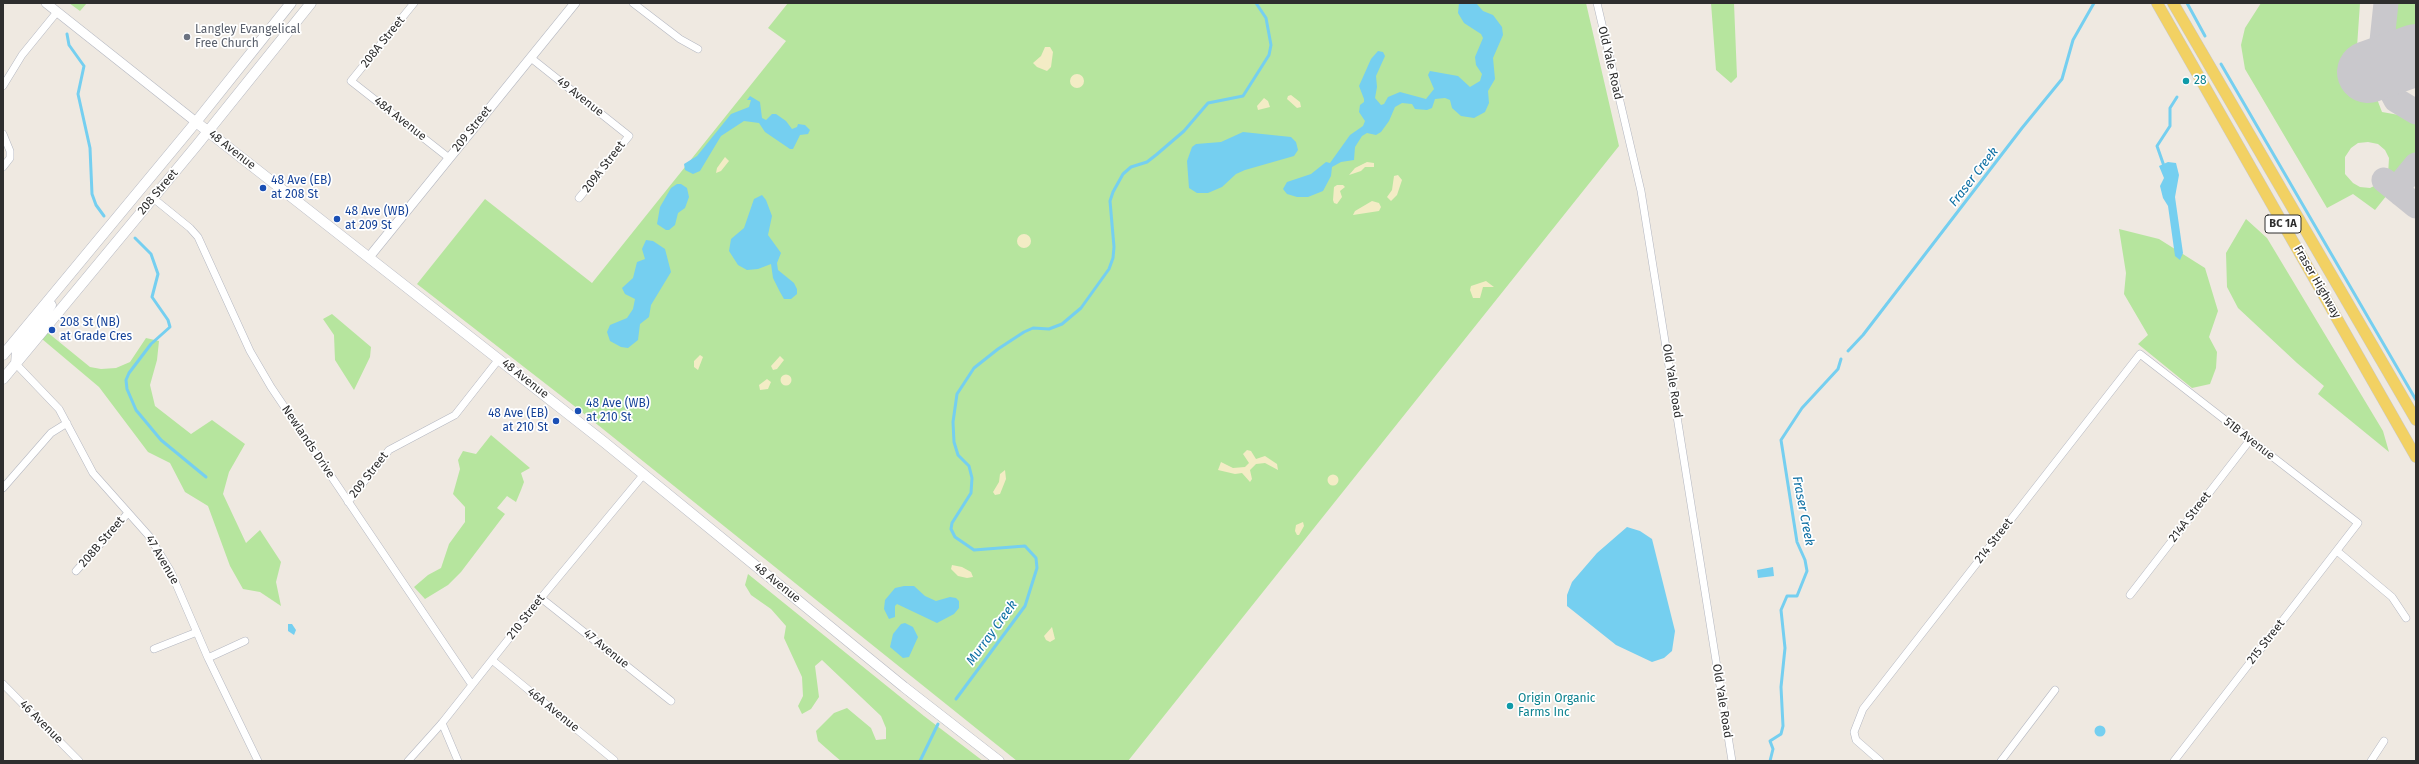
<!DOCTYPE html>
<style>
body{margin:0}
#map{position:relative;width:2419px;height:764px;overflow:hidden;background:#efe9e1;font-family:"Fira Sans",sans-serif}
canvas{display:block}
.frame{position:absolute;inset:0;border:4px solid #2e2e2e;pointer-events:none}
</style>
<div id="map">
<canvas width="2419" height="764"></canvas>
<div class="frame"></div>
</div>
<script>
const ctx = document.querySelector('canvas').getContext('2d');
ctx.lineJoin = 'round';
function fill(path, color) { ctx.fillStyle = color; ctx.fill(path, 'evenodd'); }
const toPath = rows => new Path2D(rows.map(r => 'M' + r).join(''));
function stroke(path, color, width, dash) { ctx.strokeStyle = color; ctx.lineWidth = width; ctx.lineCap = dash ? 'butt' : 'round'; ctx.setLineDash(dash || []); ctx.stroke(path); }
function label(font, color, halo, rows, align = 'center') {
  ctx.font = font + ' "Fira Sans",sans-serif'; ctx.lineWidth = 3.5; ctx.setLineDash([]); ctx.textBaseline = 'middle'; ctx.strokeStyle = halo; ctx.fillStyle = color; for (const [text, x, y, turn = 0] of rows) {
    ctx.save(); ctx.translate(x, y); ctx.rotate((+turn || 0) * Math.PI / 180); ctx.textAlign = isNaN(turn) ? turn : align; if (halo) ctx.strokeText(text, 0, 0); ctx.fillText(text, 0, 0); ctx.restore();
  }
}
const green = toPath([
 [69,3,87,3,80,11],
 [788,3,1586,3,1619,146,1128,761,1017,761,573,405,417,284,485,199,592,283,786,41,768,28],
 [1711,3,1734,3,1737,77,1731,83,1716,70],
 [2261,3,2360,3,2357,47,2382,112,2416,118,2416,155,2396,180,2388,175,2389,158,2385,150,2378,144,2368,142,2358,143,2351,148,2345,157,2345,174,2353,183,2360,187,2370,188,2382,182,2391,190,2375,210,2353,194,2327,208,2245,69,2241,45,2245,28],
 [2392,3,2416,3,2416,37,2411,39,2395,33,2391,24],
 [2246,219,2267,238,2383,431,2389,452,2318,394,2324,386,2297,363,2238,308,2227,287,2226,253],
 [2119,229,2159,239,2205,268,2218,311,2209,337,2217,352,2216,368,2210,384,2192,388,2138,344,2148,335,2124,294,2126,273],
 [332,314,371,347,370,357,354,390,335,360,334,335,323,319],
 [47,332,90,367,101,369,116,368,130,362,146,338,159,341,157,360,150,385,155,406,191,434,212,420,245,444,229,472,223,494,246,543,260,530,281,562,276,582,281,606,260,592,243,589,230,566,208,506,185,492,170,463,148,452,99,387,42,339],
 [491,435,530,468,521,473,524,482,521,490,516,502,507,496,497,508,505,514,461,572,448,585,425,599,414,587,428,575,441,568,449,544,465,522,465,507,453,494,460,469,458,460,463,451,476,454],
 [748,574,924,716,983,761,841,761,835,756,818,741,816,731,834,713,847,708,871,728,876,740,886,739,886,728,881,716,822,660,815,666,819,697,811,709,802,714,798,706,803,696,802,677,784,638,786,626,771,609,751,595,745,585]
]);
const sand = toPath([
 [1045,47,1050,47,1053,52,1051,67,1047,71,1037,67,1033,63,1041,56],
 '1070 81a7 7 0 1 1 14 0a7 7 0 1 1-14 0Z',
 [1291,95,1300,102,1301,107,1297,108,1287,99,1288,96],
 [1264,98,1268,101,1270,107,1258,110,1257,106],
 [725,157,729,161,721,171,716,173,717,168],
 [1367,162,1374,163,1374,167,1365,167,1361,171,1349,175,1355,168],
 [1398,175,1402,180,1397,195,1391,201,1387,197,1392,190,1394,176],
 [1337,185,1343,185,1345,187,1340,191,1342,197,1337,204,1334,203,1333,200,1334,187],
 [1372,201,1379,203,1381,207,1379,211,1353,215,1355,211],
 '1017 241a7 7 0 1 1 14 0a7 7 0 1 1-14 0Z',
 [1486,281,1494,287,1483,287,1480,298,1473,298,1470,290,1471,286],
 [700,355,703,357,698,370,694,367,694,361],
 [780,356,784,360,777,369,773,370,771,366],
 '780.5 380a5.5 5.5 0 1 1 11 0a5.5 5.5 0 1 1-11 0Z',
 [767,379,771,382,768,389,760,390,759,385],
 [1247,450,1251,451,1256,459,1265,456,1277,464,1278,470,1265,463,1256,464,1250,470,1252,479,1250,482,1242,473,1235,474,1218,470,1221,462,1233,468,1245,467,1249,463,1243,454],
 [1005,470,1006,479,1000,494,995,495,993,492,999,482,1000,474],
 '1327.5 480a5.5 5.5 0 1 1 11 0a5.5 5.5 0 1 1-11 0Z',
 [1303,522,1304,526,1299,535,1297,535,1295,531,1296,525],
 [952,565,962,567,971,572,973,577,967,578,958,576,951,569],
 [1052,627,1055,639,1050,642,1046,640,1044,636]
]);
const water = toPath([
 [1459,3,1476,3,1483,11,1493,15,1502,27,1503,35,1493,58,1495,79,1488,91,1489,103,1485,112,1474,118,1461,116,1452,108,1450,100,1445,98,1435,99,1432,108,1427,110,1415,109,1412,104,1402,103,1395,107,1389,121,1381,132,1376,135,1367,133,1362,136,1355,147,1354,160,1341,162,1332,167,1331,176,1323,191,1308,197,1297,197,1287,194,1283,189,1287,182,1311,174,1326,162,1330,163,1350,135,1363,126,1365,121,1359,112,1360,105,1364,102,1364,99,1359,86,1371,59,1378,51,1383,52,1385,56,1376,76,1377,87,1375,98,1381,105,1384,104,1388,97,1400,92,1426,99,1434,89,1428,75,1430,71,1458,76,1470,87,1480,81,1482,74,1476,65,1475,57,1483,38,1481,34,1464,23,1458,13],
 [750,96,760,102,762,118,766,120,772,114,776,114,786,121,792,129,797,127,798,124,805,125,810,130,808,134,800,135,793,149,790,149,765,132,759,123,744,121,721,136,700,171,693,174,685,170,684,164,697,156,731,114,749,107,751,100,747,100],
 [1243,132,1291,137,1296,142,1298,150,1294,156,1245,170,1236,174,1222,187,1208,193,1197,193,1189,188,1187,161,1192,147,1196,144,1221,142],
 [2168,162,2176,163,2179,175,2175,197,2183,253,2180,260,2175,256,2168,206,2163,198,2160,186,2164,178,2159,166],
 [677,184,681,184,687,188,689,197,685,208,678,213,675,225,669,230,666,230,657,224,660,207,671,188],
 [762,195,766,200,772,216,768,235,781,253,777,263,778,270,794,283,797,289,797,294,791,299,784,299,780,292,773,278,771,264,758,269,747,270,738,265,729,251,731,239,744,228,754,199],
 [646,240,653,241,665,249,671,272,651,305,649,317,640,324,638,340,628,348,621,347,610,341,607,332,610,325,627,318,633,309,635,299,625,294,622,288,633,278,637,262,645,259,642,249],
 [1627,527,1640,531,1652,539,1675,631,1672,651,1664,658,1652,662,1616,645,1567,606,1567,595,1572,582,1597,553],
 [1773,567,1774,576,1758,578,1757,570],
 [904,586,914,586,925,596,936,601,950,597,956,598,959,601,959,608,954,614,937,623,897,604,895,606,895,617,889,619,884,609,885,600,895,588],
 [905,623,913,627,918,637,909,657,903,658,890,647,893,634,901,624],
 [288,624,292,624,296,630,294,635,288,631],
 '2094.5 731a5.5 5.5 0 1 1 11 0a5.5 5.5 0 1 1-11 0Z'
]);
const stream = toPath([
 [2187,3,2205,36],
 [67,34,69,45,84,66,78,94,90,148,92,194,96,205,104,216],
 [2221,64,2416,400],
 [2164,166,2157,146,2170,126,2170,108,2177,97],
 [135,238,151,254,158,274,152,297,168,320,170,327,151,344,129,373,126,380,127,389,136,410,161,440,206,477],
 [1848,351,1863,335,2022,128,2062,79,2073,40,2094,3],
 [956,699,1025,606,1037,568,1036,558,1025,546,974,550,955,537,951,529,952,523,971,493,972,478,969,466,958,455,954,442,953,422,957,394,974,368,998,349,1024,332,1033,328,1049,329,1062,324,1081,308,1109,269,1113,258,1114,247,1110,201,1113,192,1123,174,1131,167,1147,162,1156,155,1184,131,1208,103,1243,96,1269,55,1271,45,1266,18,1256,3],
 [920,761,938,724],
 [1770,761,1773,749,1770,741,1781,734,1783,726,1781,687,1785,648,1781,610,1787,596,1797,596,1807,571,1805,560,1797,542,1781,440,1802,408,1838,369,1841,359]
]);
const taxiway = toPath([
 [2386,3,2382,41,2384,49,2392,57,2406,58],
 [2406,58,2390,73,2389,87,2396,100,2416,112],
 [2384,180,2416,206],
 [2401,194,2398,187,2416,165]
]);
const runway = toPath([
 [2368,72,2416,55]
]);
const minor = toPath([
 [414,3,351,81,449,158],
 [633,3,680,39,698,49],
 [1597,3,1641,191,1732,761],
 [531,58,629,136,579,198],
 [3,86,22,55,57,12],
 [3,134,10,151,10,158,3,167],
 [153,198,190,228,198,237,250,351,271,387,472,685],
 [16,364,59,409,93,473,149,536,170,570,208,658,258,761],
 [3,488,51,433,67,423],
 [348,502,389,450,455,415,499,359],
 [2337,551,2392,597,2406,618],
 [76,571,128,513],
 [2130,595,2250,440],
 [541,598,671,701],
 [154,649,197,632],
 [208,658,245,641],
 [492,660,614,760],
 [3,684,79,761],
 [442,723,458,761],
 [408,761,442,723,541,598,644,474],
 [1880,761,1856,740,1854,732,1863,709,2140,354,2358,523,2174,761],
 [2001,761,2055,690],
 [2371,761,2384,741]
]);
const tertiary = toPath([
 [46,3,196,122],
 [370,256,575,3]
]);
const secondary = toPath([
 [196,122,604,442,904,687,999,761],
 [3,355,196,122,291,3],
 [16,364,17,351,51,305],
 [3,379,197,145,311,3]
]);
const primary = toPath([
 [2157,3,2416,457],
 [2173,3,2416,420]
]);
const markers = [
 [187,37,4,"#6b7280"],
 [2186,81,4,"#0f9aa8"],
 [263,188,4,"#1a4fb4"],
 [337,219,4,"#1a4fb4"],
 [52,330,4,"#1a4fb4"],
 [578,411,4,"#1a4fb4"],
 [556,421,4,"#1a4fb4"],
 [1510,706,4,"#0f9aa8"]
];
const shields = [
 [2283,224,36]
];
const shieldNames = [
 ["BC 1A",2283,224]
];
const worshipNames = [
 ["Langley Evangelical",195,30],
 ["Free Church",195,44]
];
const streetNames = [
 ["208A Street",383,42,-51],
 ["Old Yale Road",1610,63,77],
 ["49 Avenue",580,97,38],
 ["48A Avenue",400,119,38],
 ["209 Street",472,129,-51],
 ["48 Avenue",232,150,38],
 ["209A Street",604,167,-52],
 ["208 Street",158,192,-50],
 ["Fraser Highway",2317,282,60],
 ["48 Avenue",525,379,38],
 ["Old Yale Road",1672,381,81],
 ["51B Avenue",2249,439,38],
 ["Newlands Drive",308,442,56],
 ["209 Street",369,475,-52],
 ["214A Street",2190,517,-52],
 ["214 Street",1994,541,-52],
 ["208B Street",102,542,-49],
 ["47 Avenue",162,560,60],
 ["48 Avenue",777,583,39],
 ["210 Street",526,617,-52],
 ["215 Street",2266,642,-52],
 ["47 Avenue",606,649,39],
 ["Old Yale Road",1722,701,81],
 ["46A Avenue",553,710,39],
 ["46 Avenue",41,722,45]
];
const cultureNames = [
 ["28",2194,81],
 ["Origin Organic",1518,699],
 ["Farms Inc",1518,713]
];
const transitNames = [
 ["48 Ave (EB)",271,181],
 ["at 208 St",271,195],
 ["48 Ave (WB)",345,212],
 ["at 209 St",345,226],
 ["208 St (NB)",60,323],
 ["at Grade Cres",60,337],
 ["48 Ave (WB)",586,404],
 ["at 210 St",586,418],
 ["48 Ave (EB)",548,414,"right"],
 ["at 210 St",548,428,"right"]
];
const waterNames = [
 ["Fraser Creek",1974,177,-52],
 ["Fraser Creek",1803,511,79],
 ["Murray Creek",992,633,-54]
];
fill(green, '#b6e59e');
fill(sand, '#f3ecc5');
fill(water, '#75cff0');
stroke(stream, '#75cff0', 3);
stroke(taxiway, '#c9c8cc', 25);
stroke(runway, '#c9c8cc', 62);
stroke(minor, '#b4b7c1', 8);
stroke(tertiary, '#b4b7c1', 10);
stroke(secondary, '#b4b7c1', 11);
stroke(primary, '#c9c9c9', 12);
stroke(minor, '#fff', 7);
stroke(tertiary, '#fff', 9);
stroke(secondary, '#fff', 10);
stroke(primary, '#f2d163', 11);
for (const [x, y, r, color] of markers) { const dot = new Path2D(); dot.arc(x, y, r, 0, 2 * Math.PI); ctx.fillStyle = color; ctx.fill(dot); stroke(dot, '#fff', 1.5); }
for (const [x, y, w] of shields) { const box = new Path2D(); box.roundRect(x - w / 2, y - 9, w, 18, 3); ctx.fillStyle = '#fff'; ctx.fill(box); stroke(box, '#2e2e2e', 1); }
label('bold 11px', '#2e2e2e', null, shieldNames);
label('12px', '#5b616d', '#fff', worshipNames, 'left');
label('12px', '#2e2e2e', '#fff', streetNames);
label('12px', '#0d838f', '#fff', cultureNames, 'left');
label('12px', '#164399', '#fff', transitNames, 'left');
label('italic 13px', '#0d6fa3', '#fff', waterNames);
</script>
